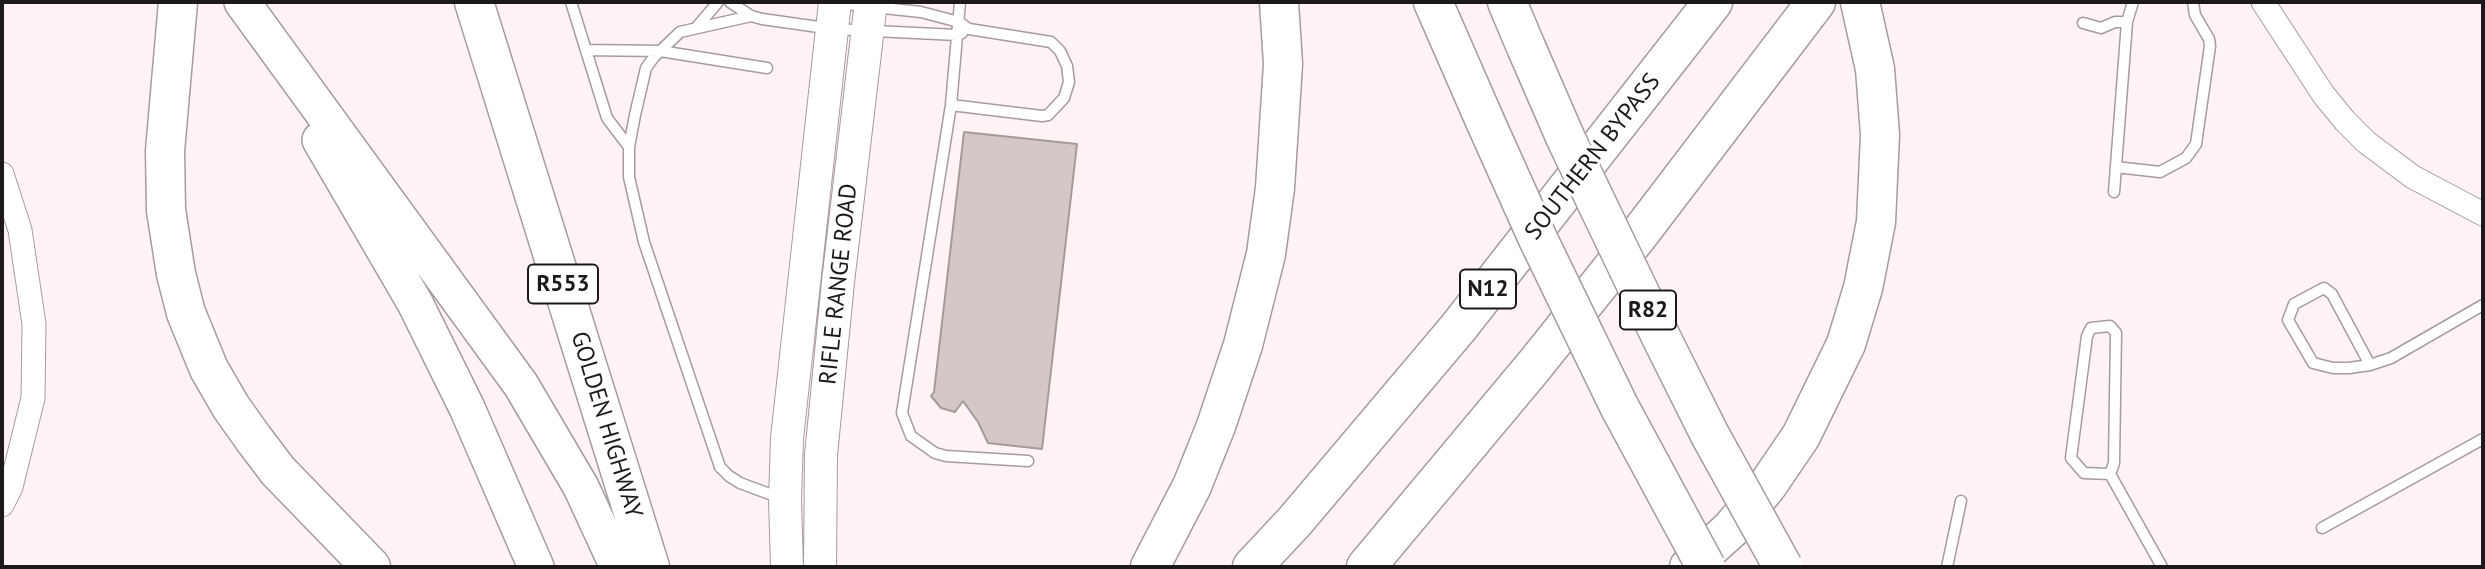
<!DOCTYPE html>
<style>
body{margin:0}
#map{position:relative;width:2485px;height:569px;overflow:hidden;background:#fff3f6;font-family:"PT Sans",sans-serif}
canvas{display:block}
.frame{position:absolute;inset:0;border:4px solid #1d191a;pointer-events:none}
</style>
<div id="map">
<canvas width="2485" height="569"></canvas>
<div class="frame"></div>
</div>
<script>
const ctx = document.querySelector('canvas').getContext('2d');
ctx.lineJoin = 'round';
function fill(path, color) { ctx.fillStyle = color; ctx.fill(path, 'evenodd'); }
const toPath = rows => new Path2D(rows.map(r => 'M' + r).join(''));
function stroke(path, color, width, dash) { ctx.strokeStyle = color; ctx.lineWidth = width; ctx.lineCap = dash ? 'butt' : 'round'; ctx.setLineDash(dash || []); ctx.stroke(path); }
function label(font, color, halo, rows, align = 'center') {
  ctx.font = font + ' "PT Sans",sans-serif'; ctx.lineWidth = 6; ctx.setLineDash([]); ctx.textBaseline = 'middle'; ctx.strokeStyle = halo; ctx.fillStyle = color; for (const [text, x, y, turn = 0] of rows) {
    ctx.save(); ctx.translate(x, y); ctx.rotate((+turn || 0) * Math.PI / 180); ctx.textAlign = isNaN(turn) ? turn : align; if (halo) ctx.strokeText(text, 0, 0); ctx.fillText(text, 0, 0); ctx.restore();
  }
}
const building = toPath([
 [964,132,1077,144,1042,449,988,443,978,422,963,401,955,412,941,408,931,396,934,392,964,132]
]);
const service = toPath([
 [571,2,607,118,629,147],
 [730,2,751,16,762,19,833,29,957,35,962,33],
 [960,2,951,105,902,413,911,436,935,453,946,456,1028,461],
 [836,3,921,12,959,22,969,29,1051,42,1060,51,1067,66,1069,82,1064,98,1048,115,1042,116,951,105],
 [751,16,680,32,654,57,646,68,635,115,629,147,629,177,644,242,720,467,729,476,740,483,783,499],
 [2083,23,2101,28,2115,22,2127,22],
 [696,28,718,2],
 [586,50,660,51,767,68],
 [2116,167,2160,172,2186,158,2196,144,2210,46,2209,39,2195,15,2193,2],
 [2114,192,2127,22,2133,2],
 [2370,365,2332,294,2324,288,2294,304,2288,320,2313,363,2333,368,2349,368,2370,365,2391,358,2483,305],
 [2110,474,2084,473,2071,458,2087,336,2091,328,2110,326,2116,333,2114,463,2110,474,2162,567],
 [2322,528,2483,439],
 [1947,567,1961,501]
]);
const minor = toPath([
 [2263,2,2323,94,2345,121,2366,142,2413,177,2483,214],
 [2,174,20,230,34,324,33,398,11,487,2,505]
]);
const secondary = toPath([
 [787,567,785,500,787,438,835,2],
 [820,567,821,455,838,282,871,2]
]);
const primary = toPath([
 [242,2,521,385,581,487,618,567],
 [320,140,415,303,467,408,536,567]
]);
const motorway = toPath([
 [178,2,165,151,166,210,176,274,186,313,209,369,231,407,253,438,278,471,371,567],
 [474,2,650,567],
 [1433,2,1485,121],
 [1507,2,1526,47],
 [1150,567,1192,486,1216,426,1243,345,1266,254,1275,188,1283,64,1279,2],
 [1252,567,1295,521,1458,328,1713,2],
 [1366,567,1534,366,1637,237,1816,2],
 [1689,567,1731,529,1767,486,1801,436,1846,344,1863,288,1876,222,1880,135,1875,69,1860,2]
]);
const motorwayBridge = toPath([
 [1526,47,1566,139,1662,339,1710,435,1783,567],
 [1485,121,1538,239,1619,406,1706,567]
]);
const shields = [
 [563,284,70],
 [1488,289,56],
 [1648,310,56]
];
const shieldNames = [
 ["R553",563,284],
 ["N12",1488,289],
 ["R82",1648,310]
];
const streetNames = [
 ["SOUTHERN BYPASS",1593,157,-52],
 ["RIFLE RANGE ROAD",839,284,-84],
 ["GOLDEN HIGHWAY",606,425,73]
];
fill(building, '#d3c8c6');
stroke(building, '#a49a98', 2);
stroke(service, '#a69b9e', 13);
stroke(minor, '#a69b9e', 25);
stroke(secondary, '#a69b9e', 34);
stroke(primary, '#a69b9e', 38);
stroke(motorway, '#a69b9e', 41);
stroke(service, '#fff', 10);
stroke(minor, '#fff', 23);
stroke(secondary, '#fff', 32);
stroke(primary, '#fff', 35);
stroke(motorway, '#fff', 38);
stroke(motorwayBridge, '#a69b9e', 41, []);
stroke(motorwayBridge, '#fff', 38);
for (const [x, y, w] of shields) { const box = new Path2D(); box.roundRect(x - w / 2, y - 19.5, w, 39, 5); ctx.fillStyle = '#fff'; ctx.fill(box); stroke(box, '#1d191a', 2); }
label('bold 23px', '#1d191a', null, shieldNames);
label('24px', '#1d191a', '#fff', streetNames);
</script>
